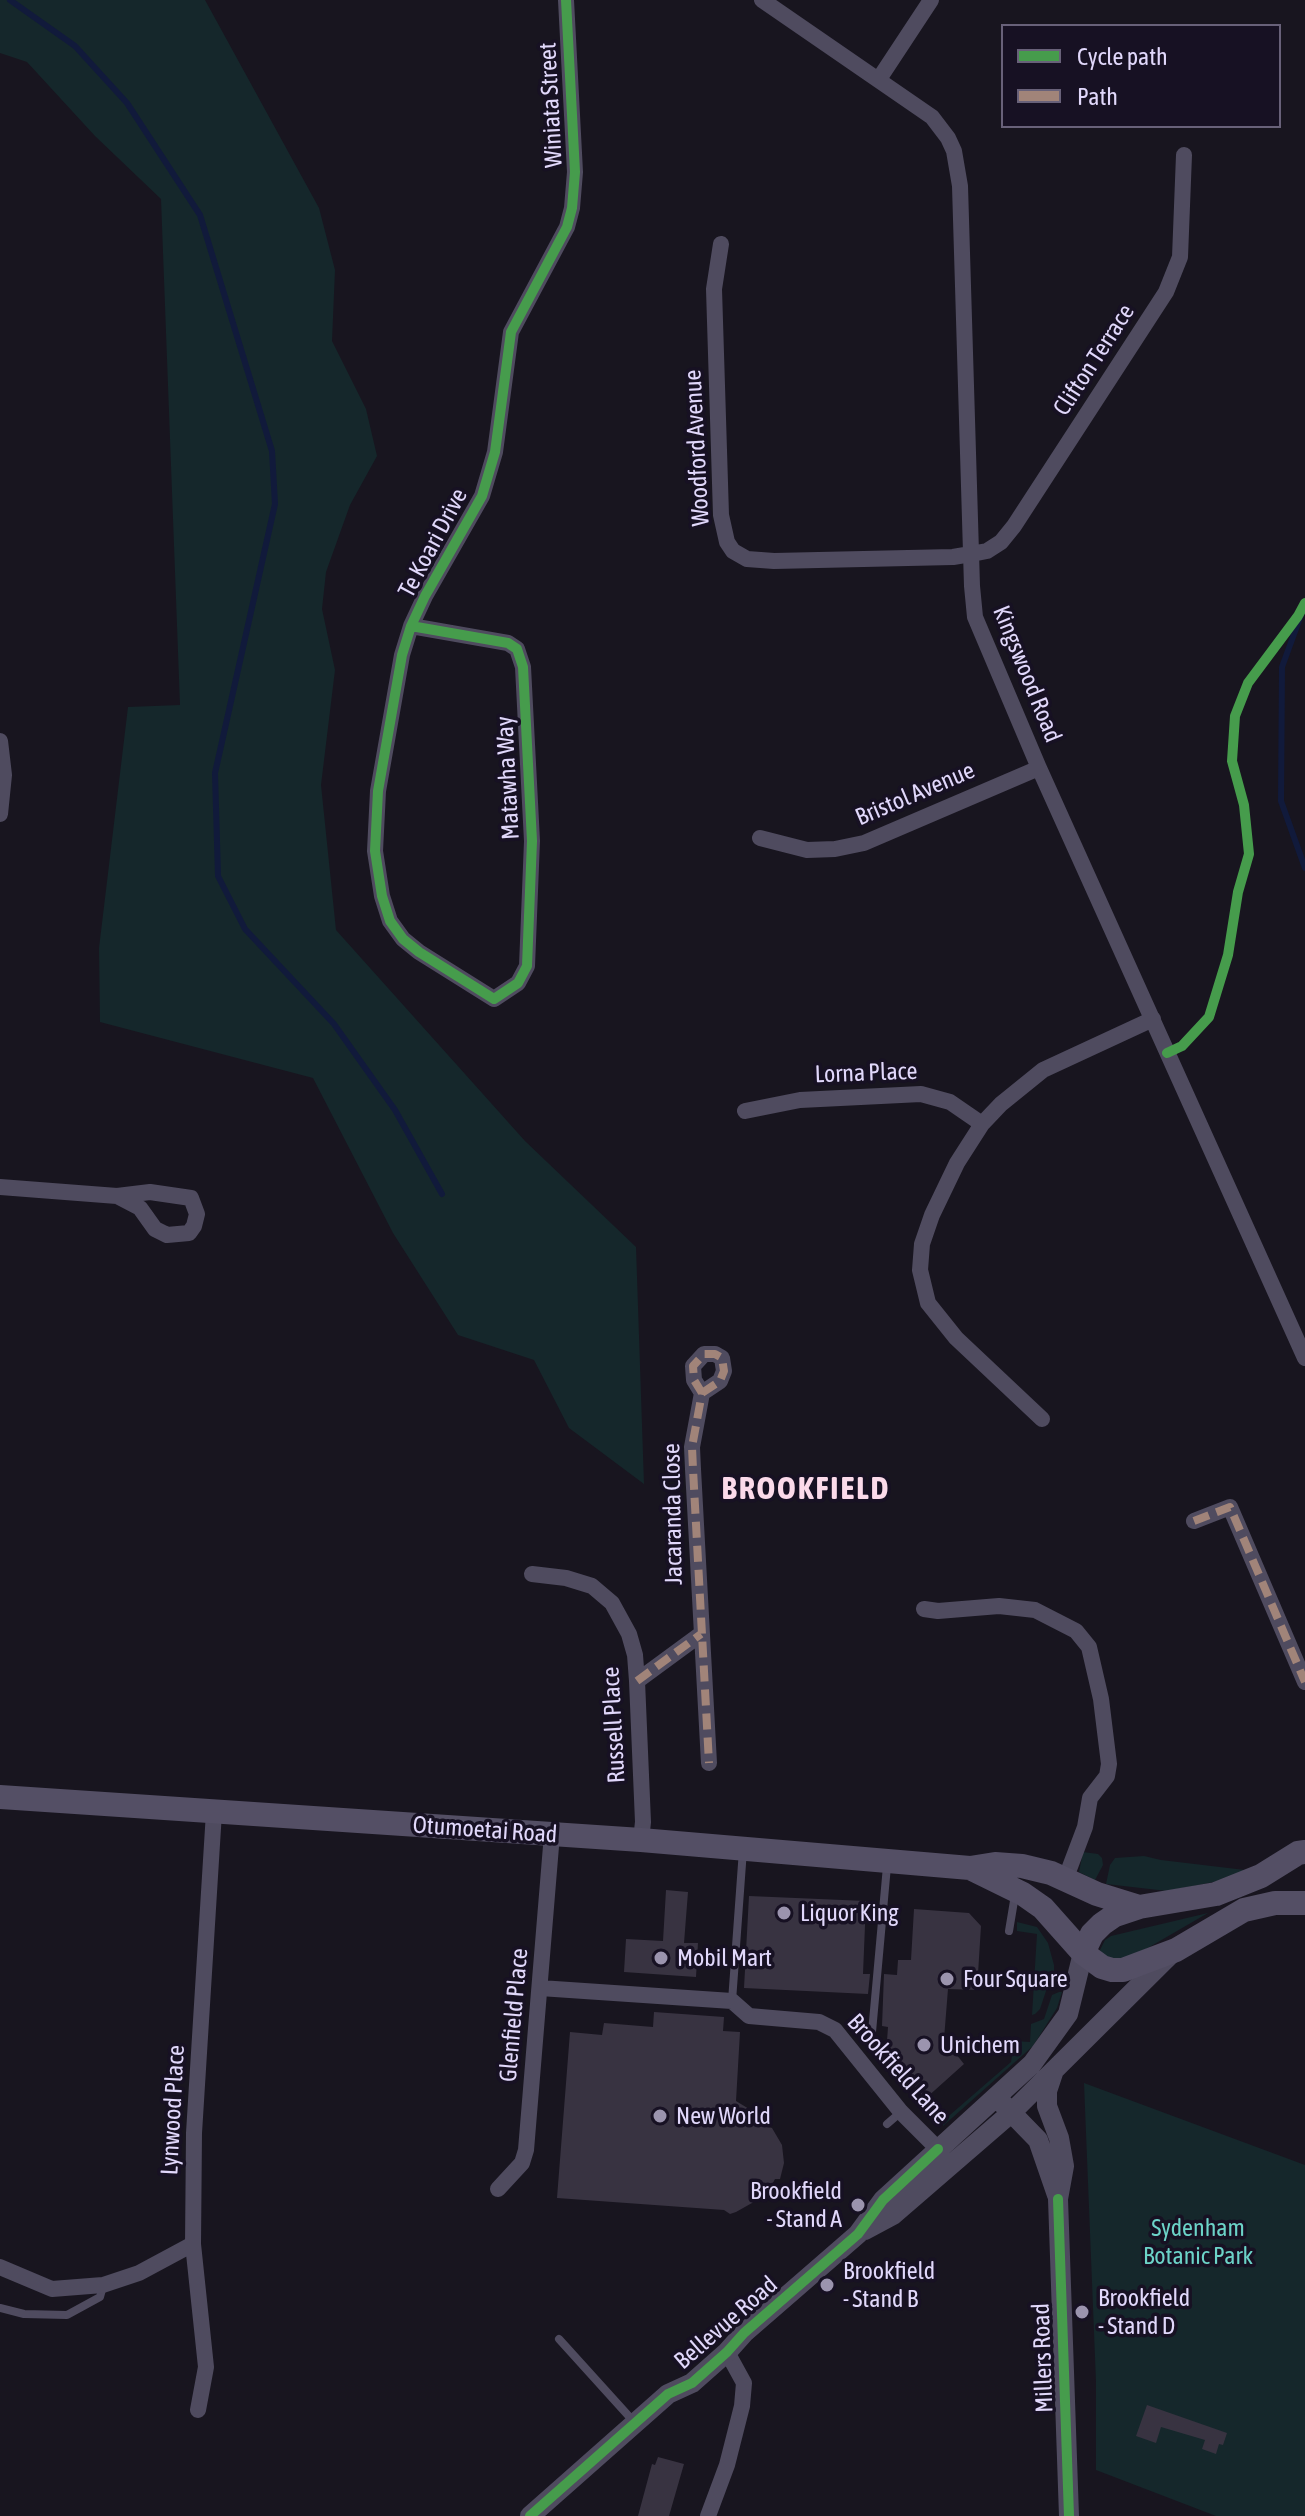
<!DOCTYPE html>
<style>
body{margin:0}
#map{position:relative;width:1305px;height:2516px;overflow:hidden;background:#18151f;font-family:"Asap Condensed",sans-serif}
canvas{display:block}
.legend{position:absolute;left:1001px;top:24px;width:280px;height:104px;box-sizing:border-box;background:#171123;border:2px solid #686179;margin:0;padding:10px 14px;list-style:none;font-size:24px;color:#e1d8fb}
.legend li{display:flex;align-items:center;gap:16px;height:40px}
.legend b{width:40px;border:2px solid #686179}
</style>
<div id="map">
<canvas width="1305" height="2516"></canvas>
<ul class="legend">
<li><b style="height:10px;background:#469c4c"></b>Cycle path</li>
<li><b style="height:10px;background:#a18479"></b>Path</li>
</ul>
</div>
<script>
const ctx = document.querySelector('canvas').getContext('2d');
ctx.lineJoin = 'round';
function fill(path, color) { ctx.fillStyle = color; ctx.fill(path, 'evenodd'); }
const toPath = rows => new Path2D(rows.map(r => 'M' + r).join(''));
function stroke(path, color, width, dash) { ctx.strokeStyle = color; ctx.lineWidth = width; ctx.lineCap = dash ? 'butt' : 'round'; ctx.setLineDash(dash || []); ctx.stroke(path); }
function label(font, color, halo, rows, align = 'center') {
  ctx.font = font + ' "Asap Condensed",sans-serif'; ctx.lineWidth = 7; ctx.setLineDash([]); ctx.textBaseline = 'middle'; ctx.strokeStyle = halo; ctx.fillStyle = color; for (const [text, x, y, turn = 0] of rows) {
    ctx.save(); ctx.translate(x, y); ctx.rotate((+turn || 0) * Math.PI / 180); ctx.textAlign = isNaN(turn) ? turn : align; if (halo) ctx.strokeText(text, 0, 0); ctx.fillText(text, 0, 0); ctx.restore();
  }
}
const green = toPath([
 [0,0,205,0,319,208,335,270,332,341,366,409,377,456,350,505,326,572,322,609,335,670,321,785,336,930,525,1141,636,1247,644,1484,569,1428,534,1360,458,1335,393,1233,313,1078,100,1022,99,948,128,707,180,705,161,199,95,136,27,62,0,53],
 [1083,1852,1098,1854,1102,1858,1103,1865,1095,1880,1079,1872],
 [1144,1856,1161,1860,1245,1870,1224,1880,1167,1891,1106,1884,1110,1865,1115,1858],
 [1208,1913,1146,1949,1118,1961,1102,1956,1100,1950,1105,1940,1111,1936],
 [1017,1922,1037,1927,1048,1943,1054,1965,1054,1980,1048,1985,1040,2009,1035,2014,1032,2015,1037,1934,1017,1931],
 [1059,1992,1062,1992,1057,2008,1033,2046,943,2126,943,2121,1011,2062,1014,2041,1030,2042,1031,2024,1044,2019,1052,1995],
 [1084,2083,1305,2165,1305,2516,1216,2516,1096,2470,1096,2382]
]);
const stream = toPath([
 [10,0,75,46,127,103,200,215,272,451,275,504,215,773,218,876,245,929,334,1024,395,1110,442,1194],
 [1305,604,1282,667,1281,801,1305,868]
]);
const building = toPath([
 [666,1890,688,1892,684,1943,698,1943,696,1977,624,1972,626,1939,663,1941],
 [749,1896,866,1901,863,1974,870,1974,868,1994,744,1988],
 [914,1909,969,1913,981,1926,977,1990,948,1989,944,2039,964,2064,925,2099,886,2055,888,2027,882,2026,884,1974,897,1975,898,1960,911,1960],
 [654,2012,724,2017,723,2031,740,2032,736,2101,754,2112,765,2126,772,2128,782,2145,784,2163,780,2179,775,2179,767,2194,760,2194,752,2203,736,2212,730,2214,724,2210,557,2198,570,2032,602,2035,604,2023,653,2027],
 [1147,2405,1227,2433,1223,2445,1219,2444,1216,2454,1202,2449,1205,2440,1161,2427,1156,2443,1136,2436],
 [658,2457,684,2464,669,2516,638,2516,652,2464,655,2465]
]);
const service = toPath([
 [1009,1931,1015,1895],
 [732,2001,743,1850],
 [872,2032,887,1866],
 [887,2124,901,2112],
 [0,2308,24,2314,67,2315,100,2297,103,2286],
 [559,2339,635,2423]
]);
const minor = toPath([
 [762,0,932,117,948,138,954,151,960,186,972,586,975,617,1039,768,1305,1358],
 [879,79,931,0],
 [721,244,714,289,721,515,727,542,733,551,747,559,774,561,953,557,971,554,987,551,1001,542,1014,526,1166,292,1180,257,1184,155],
 [411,626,508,643,517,649,523,667,532,841,527,966,518,983,494,999,419,952,403,939,390,921,382,896,375,851,378,791,402,655,411,626,425,596,482,496,495,452,511,332,567,227,572,208,575,172,566,0],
 [0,741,4,775,0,814],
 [760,838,807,850,835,849,864,843,1039,768],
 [745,1111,800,1100,921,1094,950,1102,982,1124],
 [0,1187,117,1196,150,1192,191,1198,197,1214,194,1226,189,1233,167,1235,155,1229,140,1208,117,1196],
 [702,1393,720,1381,724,1371,722,1358,715,1354,704,1354,693,1366,694,1380,702,1393,692,1447,693,1469,709,1763],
 [1042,1419,956,1338,928,1303,920,1270,922,1244,932,1215,957,1163,982,1124,1001,1104,1043,1070,1153,1019],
 [1194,1521,1230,1507,1305,1682],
 [532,1574,566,1578,592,1586,612,1603,629,1634,635,1655,637,1681,643,1822,641,1840],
 [924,1609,938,1611,999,1606,1035,1610,1076,1631,1089,1647,1101,1699,1109,1764,1107,1776,1090,1798,1085,1827,1065,1880],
 [637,1681,701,1634],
 [540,1988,732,2001,749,2016,819,2022,835,2030,901,2112,938,2149],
 [498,2189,522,2163,526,2150,552,1834],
 [0,2267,52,2289,103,2285,139,2273,193,2244],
 [198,2410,206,2367,193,2244,194,2133,214,1812],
 [708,2516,727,2465,742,2406,744,2383,727,2352]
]);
const tertiary = toPath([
 [1053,2073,1047,2091,1047,2106,1059,2138,1064,2166,1058,2199,1069,2516],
 [1003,2104,1038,2140,1057,2195],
 [865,2230,893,2215,1011,2113,1173,1952],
 [530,2516,668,2394,692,2383,727,2352,744,2333,858,2234,883,2200,1032,2064,1068,2014,1083,1953]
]);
const secondary = toPath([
 [0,1797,641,1840,970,1868,995,1864,1022,1866,1051,1873,1097,1894,1139,1907,1216,1894,1261,1876,1298,1853,1305,1852],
 [970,1868,1023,1894,1043,1908,1083,1953,1102,1967,1112,1970,1123,1970,1176,1950,1244,1910,1275,1903,1305,1903],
 [1083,1953,1092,1934,1102,1924,1115,1915,1139,1907]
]);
const quiet = toPath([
 [702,1393,720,1381,724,1371,722,1358,715,1354,704,1354,693,1366,694,1380,702,1393,692,1447,693,1469,709,1763],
 [1194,1521,1230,1507,1305,1682],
 [637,1681,701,1634]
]);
const cycleway = toPath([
 [411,626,508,643,517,649,523,667,532,841,527,966,518,983,494,999,419,952,403,939,390,921,382,896,375,851,378,791,402,655,411,626,425,596,482,496,495,452,511,332,567,227,572,208,575,172,566,0],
 [1167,1053,1182,1046,1209,1017,1228,955,1238,892,1249,854,1244,805,1232,761,1235,716,1248,683,1298,616,1305,603],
 [1058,2199,1069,2516],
 [530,2516,668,2394,692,2383,727,2352,744,2333,858,2234,883,2200,938,2149]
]);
const markers = [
 [784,1913,8,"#9b94ae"],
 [661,1958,8,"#9b94ae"],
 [947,1979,8,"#9b94ae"],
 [924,2045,8,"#9b94ae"],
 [660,2116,8,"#9b94ae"],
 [858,2205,8,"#9b94ae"],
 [827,2285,8,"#9b94ae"],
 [1082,2312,8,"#9b94ae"]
];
const streetNames = [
 ["Winiata Street",551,105,-93],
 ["Clifton Terrace",1094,360,-57],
 ["Woodford Avenue",697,448,-93],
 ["Te Koari Drive",433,543,-62],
 ["Kingswood Road",1027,674,68],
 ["Matawha Way",508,778,-93],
 ["Bristol Avenue",915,794,-23],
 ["Lorna Place",866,1073,-2],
 ["Jacaranda Close",673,1514,-91],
 ["Russell Place",614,1725,-93],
 ["Otumoetai Road",485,1830,4],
 ["Glenfield Place",514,2015,-85],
 ["Brookfield Lane",898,2069,48],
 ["Lynwood Place",173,2110,-87],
 ["Bellevue Road",726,2323,-41],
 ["Millers Road",1043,2358,-92]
];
const poiNames = [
 ["Liquor King",800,1913],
 ["Mobil Mart",677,1958],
 ["Four Square",963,1979],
 ["Unichem",940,2045],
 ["New World",676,2116],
 ["Brookfield",842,2191,"right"],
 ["- Stand A",842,2219,"right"],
 ["Brookfield",843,2271],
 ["- Stand B",843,2299],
 ["Brookfield",1098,2298],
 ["- Stand D",1098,2326]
];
const parkNames = [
 ["Sydenham",1198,2228],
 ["Botanic Park",1198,2256]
];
const districtNames = [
 ["BROOKFIELD",806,1489]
];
fill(green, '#15272b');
stroke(stream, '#111a3b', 6);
fill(building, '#383341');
stroke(service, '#4f4b5f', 8);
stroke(minor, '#4f4b5f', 16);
stroke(tertiary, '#4f4b5f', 20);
stroke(secondary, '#544f65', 24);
stroke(quiet, '#a18479', 8, [16, 8]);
stroke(cycleway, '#469c4c', 10);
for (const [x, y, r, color] of markers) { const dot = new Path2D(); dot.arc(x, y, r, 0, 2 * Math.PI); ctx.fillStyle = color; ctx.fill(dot); stroke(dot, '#171123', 3); }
label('24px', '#e1d8fb', '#171123', streetNames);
label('24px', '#e1d8fb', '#171123', poiNames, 'left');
label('24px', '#6cd3c8', '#171123', parkNames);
ctx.letterSpacing = '2px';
label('bold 32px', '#fbdaea', '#171123', districtNames);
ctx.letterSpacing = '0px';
</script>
